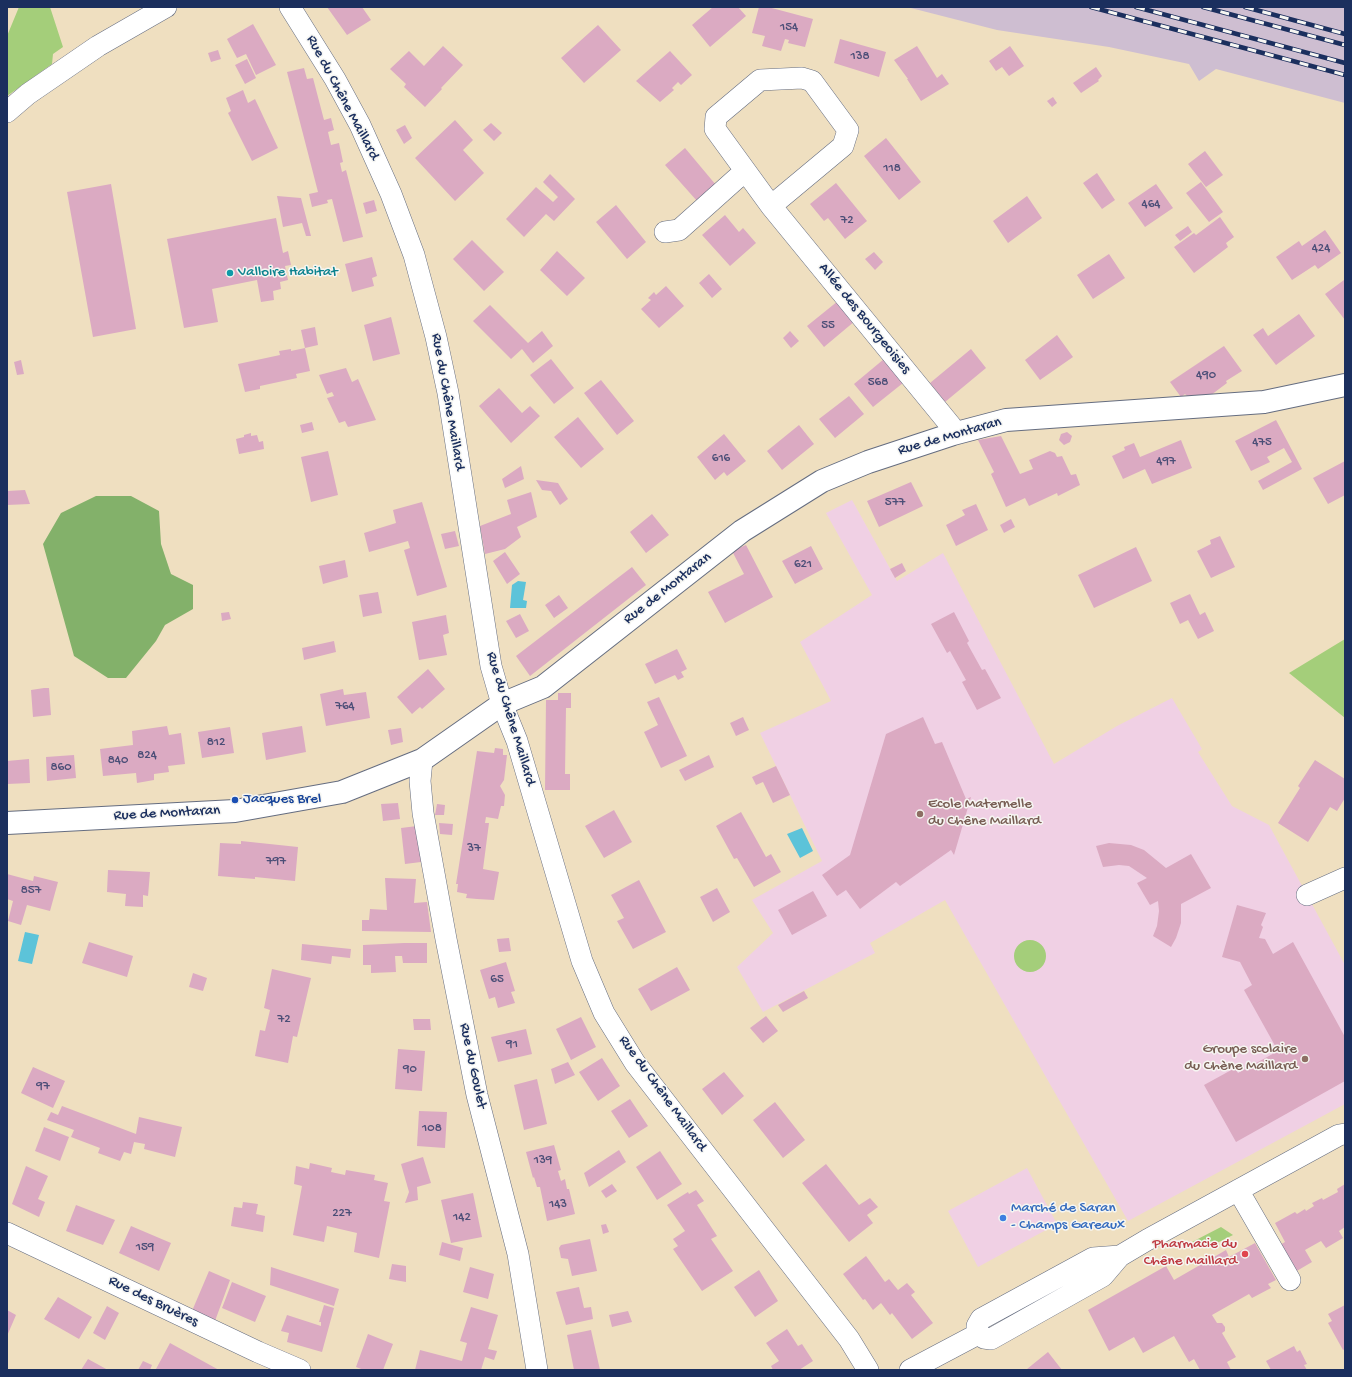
<!DOCTYPE html>
<meta charset="utf-8">
<style>
body{margin:0}
#map{position:relative;width:1352px;height:1377px;overflow:hidden;background:#efdfc0;font-family:"Gochi Hand",sans-serif}
canvas{display:block}
.frame{position:absolute;inset:0;border:8px solid #1b2f5e;pointer-events:none}
</style>
<div id="map">
<canvas width="1352" height="1377"></canvas>
<div class="frame"></div>
</div>
<script>
const ctx = document.querySelector('canvas').getContext('2d');
ctx.lineJoin = 'round';
function fill(path, color) { ctx.fillStyle = color; ctx.fill(path, 'evenodd'); }
const toPath = rows => new Path2D(rows.map(r => 'M' + r).join(''));
function stroke(path, color, width, dash) { ctx.strokeStyle = color; ctx.lineWidth = width; ctx.lineCap = dash ? 'butt' : 'round'; ctx.setLineDash(dash || []); ctx.stroke(path); }
function label(font, color, halo, rows, align = 'center') {
  ctx.font = font + ' "Gochi Hand",sans-serif'; ctx.lineWidth = 3; ctx.setLineDash([]); ctx.textBaseline = 'middle'; ctx.strokeStyle = halo; ctx.fillStyle = color; for (const [text, x, y, turn = 0] of rows) {
    ctx.save(); ctx.translate(x, y); ctx.rotate((+turn || 0) * Math.PI / 180); ctx.textAlign = isNaN(turn) ? turn : align; if (halo) ctx.strokeText(text, 0, 0); ctx.fillText(text, 0, 0); ctx.restore();
  }
}
const built = toPath([
 [852,500,897,581,943,553,1054,764,1117,726,1172,698,1202,749,1198,752,1232,806,1269,825,1345,965,1345,1104,1128,1221,945,900,870,943,875,953,763,1012,737,967,773,933,752,900,822,861,760,733,831,701,800,642,872,595,826,513],
 [1027,1168,1057,1224,978,1267,948,1211]
]);
const industrial = toPath([
 [907,7,1345,7,1345,103,1216,69,1199,81,1189,64,1109,47,997,30]
]);
const green = toPath([
 [19,7,50,7,63,47,53,54,52,64,7,96,7,36],
 [1345,639,1344,650,1345,718,1289,673],
 '1014 956a16 16 0 1 1 32 0a16 16 0 1 1-32 0Z',
 [1221,1227,1233,1235,1209,1247,1192,1242]
]);
const forest = toPath([
 [96,496,131,496,159,511,161,544,171,574,193,585,193,609,165,625,156,641,126,678,108,678,74,656,43,544,61,513]
]);
const water = toPath([
 [518,581,526,582,523,600,527,601,526,608,510,608,512,585],
 [802,828,813,851,800,858,787,834],
 [25,932,39,935,32,964,18,961]
]);
const building = toPath([
 [327,7,362,7,371,20,347,35],
 [713,7,738,7,746,16,710,47,692,25],
 [759,7,768,7,813,19,805,47,788,43,789,40,785,39,781,51,762,46,765,36,752,33],
 [253,24,276,65,256,75,246,54,237,58,227,39],
 [598,25,621,50,584,83,561,58],
 [840,39,886,52,879,77,834,63],
 [443,46,463,65,441,88,442,89,425,107,404,87,406,84,390,69,409,51,424,66],
 [917,46,937,78,942,74,949,84,921,101,907,79,908,79,894,60],
 [1010,46,1024,66,1009,76,1002,67,996,71,989,61],
 [218,50,221,59,211,62,208,53],
 [670,51,692,75,681,85,678,82,672,88,674,90,660,102,636,81],
 [247,59,256,78,245,84,235,65],
 [1096,67,1102,76,1098,80,1099,81,1081,93,1073,83],
 [304,68,307,79,313,78,324,120,331,118,334,130,328,132,331,145,339,143,343,162,340,163,342,172,346,170,363,237,343,242,332,199,327,200,328,203,312,207,309,194,318,192,287,72],
 [243,90,248,103,255,99,278,148,252,161,228,113,231,111,226,98],
 [1053,97,1057,103,1052,107,1047,101],
 [455,120,473,140,463,150,484,173,455,201,415,158],
 [491,123,502,133,494,141,483,130],
 [405,125,412,138,404,144,396,130],
 [886,138,921,182,899,200,864,156],
 [685,148,716,185,697,201,665,165],
 [1205,151,1223,175,1206,187,1188,164],
 [1097,173,1115,200,1102,209,1083,183],
 [550,174,575,199,554,221,546,214,524,237,506,219,536,187,553,202,558,197,543,182],
 [1201,182,1223,212,1209,222,1186,193],
 [836,183,867,221,845,239,828,218,824,221,810,204],
 [111,184,136,329,93,337,67,192],
 [1156,184,1173,208,1145,227,1128,203],
 [277,196,301,198,311,236,306,236,302,223,283,227],
 [1027,196,1042,218,1008,243,993,221],
 [374,200,377,211,366,214,363,203],
 [616,205,646,242,627,259,596,222],
 [725,215,739,232,743,228,756,243,730,266,702,235],
 [1220,217,1234,237,1226,243,1228,247,1194,273,1174,247,1194,233,1196,235],
 [276,218,283,253,288,251,291,265,285,266,288,280,280,282,281,289,273,291,274,300,261,302,257,280,212,289,218,322,184,328,167,239],
 [1188,226,1192,232,1180,241,1175,235],
 [1325,230,1341,253,1318,269,1315,265,1292,280,1276,257,1299,241,1302,246],
 [472,240,504,272,484,291,453,259],
 [557,251,585,278,567,296,540,270],
 [874,252,883,262,875,270,865,259],
 [1109,254,1125,278,1093,299,1077,275],
 [372,257,377,276,372,278,374,286,352,292,345,264],
 [709,274,722,289,712,298,699,283],
 [1344,280,1345,281,1345,320,1325,294],
 [666,286,684,306,659,328,641,309,651,300,648,298,654,292,656,295],
 [838,301,855,321,824,347,807,326],
 [490,305,528,343,542,331,553,346,533,363,522,349,511,359,473,321],
 [1299,314,1315,336,1276,365,1253,335,1263,328,1268,336],
 [391,317,400,354,373,361,364,325],
 [315,327,318,345,305,348,301,330],
 [790,331,799,341,791,348,783,338],
 [1057,335,1073,357,1040,380,1025,360],
 [1224,346,1242,371,1226,381,1227,383,1211,395,1188,397,1185,394,1181,397,1170,382],
 [305,348,310,371,296,374,297,378,260,386,260,389,245,392,238,364,280,355,279,351,291,349,291,351],
 [971,349,986,368,945,402,930,383],
 [551,359,574,388,554,404,530,375],
 [884,359,903,383,873,407,854,384],
 [21,360,24,374,17,375,14,362],
 [346,368,352,382,358,379,376,420,348,427,345,421,339,423,327,398,334,396,332,392,327,394,319,375],
 [601,380,634,421,617,435,584,393],
 [499,388,522,413,530,406,540,416,511,443,479,406],
 [849,396,864,414,835,438,819,419],
 [578,417,604,449,581,468,554,437],
 [1276,420,1302,469,1263,490,1258,481,1292,462,1284,448,1267,457,1270,462,1251,471,1235,441],
 [312,422,314,430,302,433,300,425],
 [799,425,814,444,782,470,767,451],
 [1067,432,1072,436,1070,442,1064,445,1059,440,1061,434],
 [251,433,251,436,257,435,259,442,263,441,264,449,239,454,236,439,244,437,244,435],
 [724,434,746,461,727,476,724,472,715,480,697,457],
 [1001,436,1020,474,1033,469,1029,460,1050,451,1055,453,1057,457,1062,456,1071,475,1076,474,1080,485,1058,496,1057,493,1029,506,1025,498,1006,507,991,474,994,472,978,440],
 [1181,440,1192,468,1152,484,1145,469,1123,479,1112,456,1125,450,1124,447,1134,443,1140,457],
 [328,451,338,495,311,502,301,457],
 [1345,461,1345,495,1328,504,1313,478],
 [521,466,524,479,505,488,502,479],
 [536,480,558,483,568,499,560,505,551,491,542,490],
 [911,482,923,506,879,527,867,501],
 [25,490,30,504,7,505,7,491],
 [531,492,537,517,517,527,521,537,505,549,485,554,480,526,511,514,507,500],
 [422,502,447,587,417,596,404,550,410,548,408,541,369,552,364,533,396,523,393,510],
 [976,504,988,530,956,546,946,525,965,515,962,510],
 [652,514,669,535,646,553,630,532],
 [1011,519,1015,527,1004,533,1000,525],
 [455,531,459,546,445,549,441,534],
 [1220,536,1235,567,1211,578,1197,551,1211,544,1210,540],
 [746,545,773,597,725,623,708,592,744,574,732,551],
 [811,546,823,569,795,584,782,561],
 [1136,547,1152,581,1094,608,1078,575],
 [505,552,520,574,507,584,493,561],
 [345,560,348,577,323,584,319,566],
 [902,563,906,571,895,578,890,569],
 [632,567,646,585,530,676,516,656],
 [378,592,382,613,363,617,359,595],
 [1190,594,1200,615,1205,612,1214,631,1198,639,1188,620,1180,624,1170,603],
 [559,595,568,608,554,618,545,605],
 [229,612,231,619,222,621,221,613],
 [954,612,969,641,967,643,982,670,985,669,1001,698,977,710,962,682,966,680,950,651,947,653,931,624],
 [520,614,529,631,516,638,506,621],
 [446,615,449,633,443,635,447,655,419,660,412,622],
 [334,641,336,652,304,660,302,648],
 [677,649,687,669,681,672,684,677,678,680,675,675,655,684,645,664],
 [428,669,445,689,422,709,420,707,412,714,397,697],
 [44,688,49,688,51,715,33,717,31,690],
 [343,689,344,695,366,692,370,718,326,726,320,694],
 [558,693,571,693,571,708,566,708,565,774,570,774,570,790,545,790,546,700,558,700],
 [659,697,687,756,661,768,644,732,658,725,647,702],
 [743,717,749,730,736,736,730,723],
 [923,717,935,744,942,742,966,799,971,797,954,855,951,850,900,886,896,882,860,909,846,890,837,896,822,875,850,855,886,734],
 [167,726,169,735,181,733,185,764,168,766,169,772,154,774,154,780,137,783,136,773,103,776,100,749,133,745,132,731],
 [302,726,306,752,266,760,262,733],
 [230,727,234,753,202,758,198,732],
 [401,728,403,742,391,745,388,730],
 [495,748,503,749,503,755,507,755,504,780,500,786,505,795,504,806,501,806,498,819,486,817,485,823,489,823,483,869,499,872,494,900,477,899,466,898,467,894,457,892,458,884,456,884,477,751,494,753],
 [74,755,76,778,47,781,46,757],
 [709,755,714,767,685,781,679,770],
 [29,759,30,783,7,784,7,761],
 [1315,760,1345,779,1345,798,1337,811,1330,807,1308,842,1278,823,1300,788,1298,786],
 [776,766,790,795,773,803,763,782,756,785,752,777],
 [398,803,400,819,383,821,381,804],
 [437,804,445,805,444,815,435,815],
 [614,810,632,842,604,858,585,826],
 [741,812,766,857,771,854,781,872,754,887,737,858,734,859,716,826],
 [439,823,453,824,452,835,440,834],
 [417,826,421,862,405,864,401,828],
 [241,841,298,847,295,881,255,877,255,879,218,876,220,843,241,844],
 [1109,843,1131,845,1144,850,1166,868,1191,854,1211,888,1181,904,1181,923,1176,938,1171,947,1153,936,1157,926,1159,911,1158,901,1150,905,1137,883,1147,878,1129,866,1119,865,1103,867,1096,846],
 [108,870,150,872,148,896,143,895,143,907,125,906,126,894,107,892],
 [7,874,33,881,34,876,58,882,50,911,27,905,21,925,8,921,13,901,7,899],
 [385,878,416,879,414,903,427,902,431,932,362,931,362,920,369,920,370,909,387,910],
 [639,880,666,932,633,949,617,921,624,918,611,895],
 [717,888,730,912,713,922,700,897],
 [813,891,827,916,792,935,778,910],
 [1237,905,1266,913,1261,925,1263,927,1259,938,1265,939,1273,954,1293,942,1345,1037,1345,1081,1236,1142,1204,1085,1235,1068,1238,1073,1278,1051,1244,990,1252,985,1240,962,1222,957],
 [509,938,511,951,499,952,497,939],
 [89,942,133,956,127,977,82,963],
 [404,943,427,943,427,963,403,963,402,956,395,956,396,972,371,973,371,965,363,965,363,945],
 [302,944,351,949,350,958,332,956,331,964,301,960],
 [506,962,515,991,511,992,515,1003,498,1008,495,997,489,999,480,970],
 [677,967,690,990,651,1011,638,989],
 [272,969,311,978,297,1037,293,1036,288,1063,255,1056,260,1030,265,1031,270,1010,264,1008],
 [193,973,207,978,203,991,189,987],
 [804,991,808,998,783,1012,778,1005],
 [766,1016,778,1031,763,1043,750,1028],
 [581,1017,596,1047,571,1060,556,1029],
 [413,1019,430,1019,431,1030,414,1030],
 [526,1029,532,1054,498,1062,491,1037],
 [398,1049,425,1051,422,1091,395,1089],
 [602,1058,620,1086,598,1101,579,1072],
 [568,1062,575,1075,555,1084,551,1069],
 [33,1067,65,1081,53,1108,21,1093],
 [724,1072,744,1096,722,1115,702,1089],
 [537,1079,547,1124,524,1130,514,1085],
 [630,1099,648,1126,629,1138,611,1111],
 [775,1102,805,1140,783,1158,753,1120],
 [62,1106,136,1134,139,1117,182,1127,175,1157,144,1149,145,1144,134,1142,131,1154,124,1152,120,1161,98,1153,100,1148,71,1137,74,1130,47,1120,51,1112,58,1115],
 [419,1111,447,1112,445,1148,417,1146],
 [44,1127,69,1137,60,1161,35,1151],
 [554,1145,561,1170,558,1171,561,1181,565,1179,567,1189,569,1189,575,1214,547,1221,540,1187,537,1187,534,1177,533,1178,526,1152],
 [619,1150,626,1162,589,1187,584,1173],
 [660,1151,682,1184,657,1200,636,1167],
 [423,1157,431,1183,417,1187,418,1200,405,1203,409,1192,401,1164],
 [310,1163,332,1168,331,1172,345,1175,346,1170,375,1175,374,1180,388,1183,384,1201,390,1202,379,1258,354,1252,357,1233,327,1226,324,1242,293,1235,302,1186,294,1184,296,1166,309,1169],
 [826,1164,859,1205,870,1198,878,1207,867,1215,873,1223,849,1242,802,1183],
 [26,1166,48,1176,38,1199,45,1202,39,1217,12,1204],
 [612,1184,617,1191,606,1198,601,1191],
 [1345,1184,1345,1227,1339,1231,1343,1238,1326,1248,1321,1241,1305,1250,1312,1262,1295,1272,1280,1245,1285,1242,1275,1223,1295,1212,1297,1214,1305,1209,1306,1211,1314,1206,1312,1203,1322,1198,1323,1200,1338,1192,1337,1189],
 [696,1190,704,1201,697,1205,717,1236,711,1239,733,1271,702,1291,673,1249,678,1246,673,1239,685,1231,667,1205,688,1192,689,1194],
 [473,1193,482,1237,451,1243,441,1200],
 [243,1202,258,1204,256,1214,265,1216,263,1232,231,1226,234,1207,242,1208],
 [76,1205,115,1220,103,1245,66,1231],
 [606,1224,609,1232,603,1234,601,1225],
 [131,1226,171,1243,159,1271,119,1253],
 [590,1239,597,1271,572,1276,568,1259,561,1258,559,1248,561,1245],
 [442,1242,463,1248,460,1261,439,1255],
 [1255,1243,1276,1280,1268,1284,1271,1288,1252,1298,1249,1294,1212,1315,1217,1323,1222,1323,1225,1327,1225,1331,1222,1333,1236,1357,1227,1362,1231,1370,1200,1370,1194,1359,1189,1362,1174,1336,1143,1353,1134,1337,1109,1351,1088,1310,1166,1266,1174,1280,1226,1250,1229,1257],
 [866,1256,885,1282,889,1279,898,1290,907,1283,915,1292,911,1295,933,1323,912,1339,892,1313,890,1315,881,1303,873,1310,865,1299,863,1300,843,1274],
 [392,1264,406,1266,406,1282,389,1279],
 [271,1267,339,1289,334,1306,270,1285],
 [470,1267,494,1274,488,1299,463,1292],
 [759,1270,778,1301,755,1317,734,1287],
 [209,1271,230,1280,215,1321,192,1311],
 [232,1282,266,1296,255,1322,222,1308],
 [579,1287,584,1308,591,1307,593,1319,566,1325,556,1292],
 [58,1297,92,1317,79,1339,44,1319],
 [324,1305,334,1308,322,1352,287,1342,289,1333,281,1331,287,1315,321,1326,321,1322,319,1322],
 [1345,1305,1345,1349,1343,1350,1328,1323,1332,1321,1328,1314],
 [107,1306,119,1313,105,1340,93,1333],
 [471,1307,498,1315,488,1349,497,1351,494,1360,485,1357,481,1370,415,1370,420,1350,462,1361,467,1343,460,1341],
 [7,1310,16,1315,7,1336],
 [628,1311,632,1322,612,1327,609,1315],
 [787,1329,798,1346,802,1344,813,1361,799,1370,773,1370,771,1366,779,1361,766,1343],
 [591,1330,600,1370,574,1370,567,1335],
 [368,1334,393,1344,383,1370,364,1370,356,1367],
 [170,1343,219,1370,156,1369],
 [1294,1346,1297,1352,1300,1350,1307,1364,1304,1365,1307,1370,1271,1370,1266,1361],
 [1048,1352,1062,1370,1028,1370,1027,1369],
 [88,1359,108,1370,81,1370],
 [143,1361,152,1365,150,1370,138,1370]
]);
const street = toPath([
 [290,7,335,79,360,125,391,194,414,255,436,337,448,393,491,666,502,704,517,741,582,961,604,1013,635,1063,849,1339,868,1370],
 [7,112,28,94,98,46,166,7],
 [771,206,715,129,716,117,760,80,802,78,812,81,848,130,843,146,771,206,951,426,953,434],
 [665,232,679,230,745,171],
 [422,760,420,781,423,813,446,939,477,1095,518,1254,537,1370],
 [1307,895,1345,878],
 [1238,1190,1290,1280],
 [7,1233,258,1352,300,1370],
 [1120,1256,1093,1258,981,1319,977,1326,978,1334,984,1338,991,1339,1103,1276,1120,1256,1147,1240,1339,1135,1345,1134],
 [910,1370,978,1334]
]);
const secondary = toPath([
 [7,823,235,811,342,792,422,760,502,704,543,687,742,531,822,481,868,462,953,434,1006,420,1264,402,1345,385]
]);
const rail = toPath([
 [1091,7,1345,75],
 [1136,7,1345,63],
 [1203,7,1345,45],
 [1245,7,1345,34]
]);
const markers = [
 [230,273,4,"#0f9aa8"],
 [235,800,4,"#1a4fb4"],
 [920,814,4,"#8d6e63"],
 [1305,1059,4,"#8d6e63"],
 [1003,1218,4,"#3f7fe0"],
 [1245,1254,4,"#e0444e"]
];
const numberNames = [
 ["154",789,28],
 ["138",860,57],
 ["118",892,169],
 ["464",1151,205],
 ["72",847,221],
 ["424",1321,249],
 ["55",828,326],
 ["490",1206,376],
 ["568",878,383],
 ["475",1262,443],
 ["616",721,459],
 ["497",1166,462],
 ["577",895,503],
 ["621",803,565],
 ["764",345,707],
 ["812",216,743],
 ["824",147,756],
 ["840",118,761],
 ["860",61,768],
 ["37",474,849],
 ["797",276,862],
 ["857",31,891],
 ["65",497,980],
 ["72",284,1020],
 ["91",512,1045],
 ["90",410,1070],
 ["97",43,1087],
 ["108",432,1129],
 ["139",543,1161],
 ["143",558,1205],
 ["227",342,1214],
 ["142",462,1218],
 ["159",145,1248]
];
const streetNames = [
 ["Rue du Chêne Maillard",342,98,62],
 ["Allée des Bourgeoisies",864,319,51],
 ["Rue du Chêne Maillard",447,402,80],
 ["Rue de Montaran",950,437,-16],
 ["Rue de Montaran",668,589,-38],
 ["Rue du Chêne Maillard",510,719,73],
 ["Rue de Montaran",167,814,-3],
 ["Rue du Goulet",472,1066,78],
 ["Rue du Chêne Maillard",662,1094,54],
 ["Rue des Bruères",153,1302,26]
];
const cultureNames = [
 ["Valloire Habitat",238,273]
];
const transitNames = [
 ["Jacques Brel",243,800]
];
const educationNames = [
 ["Ecole Maternelle",928,805],
 ["du Chêne Maillard",928,822],
 ["Groupe scolaire",1297,1050,"right"],
 ["du Chène Maillard",1297,1067,"right"]
];
const shopNames = [
 ["Marché de Saran",1011,1209],
 ["- Champs Gareaux",1011,1226]
];
const healthNames = [
 ["Pharmacie du",1237,1245],
 ["Chêne Maillard",1237,1262]
];
fill(built, '#f0d0e4');
fill(industrial, '#cebed1');
fill(green, '#a4ce7a');
fill(forest, '#83b16a');
fill(water, '#5cc3d9');
fill(building, '#dbaac2');
stroke(street, '#656d80', 22);
stroke(secondary, '#656d80', 24);
stroke(street, '#fff', 21);
stroke(secondary, '#fff', 22);
stroke(rail, '#1b2f5e', 4.5);
stroke(rail, '#f6f6f2', 3, [9]);
for (const [x, y, r, color] of markers) { const dot = new Path2D(); dot.arc(x, y, r, 0, 2 * Math.PI); ctx.fillStyle = color; ctx.fill(dot); stroke(dot, '#f6f6f2', 1.5); }
label('13px', '#4b4e77', null, numberNames);
label('15px', '#1b2f5e', '#f6f6f2', streetNames);
label('15px', '#0d838f', '#f6f6f2', cultureNames, 'left');
label('15px', '#164399', '#f6f6f2', transitNames, 'left');
label('15px', '#785e54', '#f6f6f2', educationNames, 'left');
label('15px', '#366cbe', '#f6f6f2', shopNames, 'left');
label('15px', '#be3a42', '#f6f6f2', healthNames, 'right');
</script>
